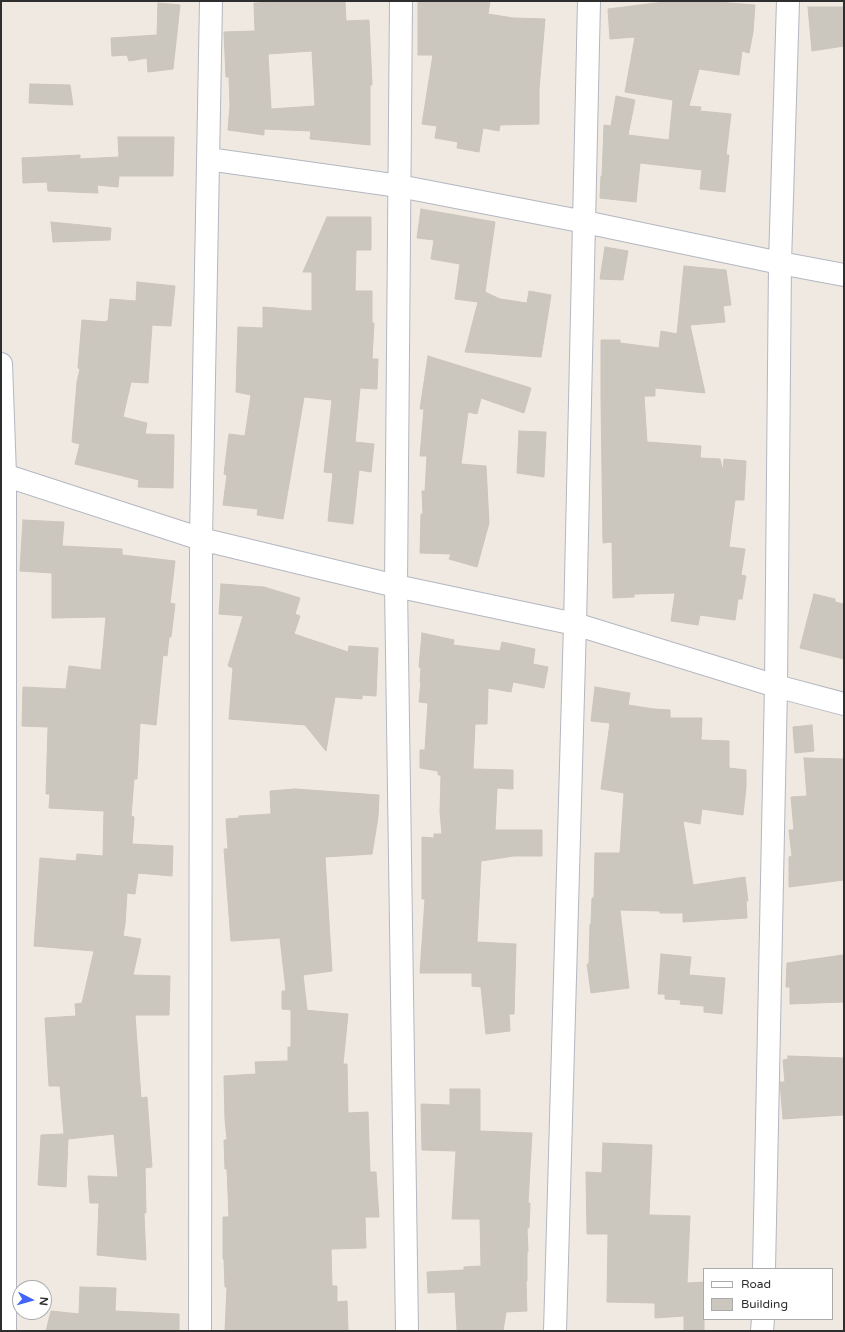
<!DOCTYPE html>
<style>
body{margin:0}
#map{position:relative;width:845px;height:1332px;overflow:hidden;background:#efe9e1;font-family:"Varela Round",sans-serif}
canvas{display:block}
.frame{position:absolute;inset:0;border:2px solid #2e2e2e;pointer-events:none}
.legend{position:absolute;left:703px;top:1268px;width:130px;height:52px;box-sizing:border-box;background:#fff;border:1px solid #ababab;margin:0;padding:5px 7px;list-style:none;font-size:12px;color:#2e2e2e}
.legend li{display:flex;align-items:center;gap:8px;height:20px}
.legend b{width:20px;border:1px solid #ababab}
.north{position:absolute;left:12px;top:1280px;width:40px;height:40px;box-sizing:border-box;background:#fff;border:1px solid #ababab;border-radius:50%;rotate:96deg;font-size:11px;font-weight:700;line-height:16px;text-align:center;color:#2e2e2e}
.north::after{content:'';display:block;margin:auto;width:14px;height:18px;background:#4264fb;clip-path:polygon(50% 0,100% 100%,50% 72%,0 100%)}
</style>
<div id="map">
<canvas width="845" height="1332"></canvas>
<div class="frame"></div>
<ul class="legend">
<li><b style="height:5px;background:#fff"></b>Road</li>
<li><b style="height:11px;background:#cbc7bf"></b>Building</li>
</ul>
<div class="north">N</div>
</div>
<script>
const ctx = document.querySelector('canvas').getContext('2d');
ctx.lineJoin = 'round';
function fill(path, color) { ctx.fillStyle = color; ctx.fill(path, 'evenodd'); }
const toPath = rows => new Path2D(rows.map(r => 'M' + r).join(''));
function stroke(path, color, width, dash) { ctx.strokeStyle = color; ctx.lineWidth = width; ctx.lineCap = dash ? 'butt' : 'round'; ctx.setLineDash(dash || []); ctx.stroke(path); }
const building = toPath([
 [289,1,345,1,346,21,369,20,372,85,370,85,370,145,310,139,311,131,264,129,264,135,228,130,230,106,229,77,226,77,224,32,255,31,254,3,289,1],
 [312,51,315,106,271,109,268,54,312,51],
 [418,1,490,1,488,14,513,18,545,19,539,89,539,124,500,125,499,131,483,128,479,152,457,148,458,142,435,138,437,126,422,124,433,55,418,55,418,1],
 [672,1,717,1,717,2,755,5,753,32,749,53,742,51,739,75,699,69,689,106,701,107,700,111,731,114,726,155,729,155,725,192,700,189,702,170,640,163,636,202,600,198,601,176,602,176,604,125,611,126,616,96,635,100,628,135,669,140,673,100,625,92,635,37,610,39,608,9,672,1],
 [158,3,180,5,173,69,148,72,147,58,129,61,127,55,112,56,111,38,157,35,158,3],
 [808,7,844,7,844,46,812,51,808,7],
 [30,84,70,85,73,105,29,103,30,84],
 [118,137,174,137,173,176,119,176,118,187,97,185,98,193,48,191,47,182,23,183,22,158,80,155,80,159,119,157,118,137],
 [421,209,495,222,485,292,500,299,527,303,529,291,551,295,541,357,465,352,478,302,455,299,460,264,431,259,434,240,417,238,421,209],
 [327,217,371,217,371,250,356,250,355,291,372,291,372,323,374,323,372,359,378,359,377,389,360,388,355,442,374,444,371,472,359,470,353,524,328,521,333,473,324,472,332,400,304,397,283,519,257,515,258,509,223,505,227,475,224,474,229,434,245,436,251,395,236,392,238,327,263,328,263,307,312,311,312,272,303,272,327,217],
 [51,222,111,228,110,240,53,242,51,222],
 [605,247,628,251,623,280,600,279,605,247],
 [684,266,726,270,731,305,723,306,725,322,690,325,705,393,655,388,655,396,644,396,647,442,701,446,700,458,720,459,723,471,724,459,746,461,744,500,735,500,729,547,745,549,741,575,746,576,742,599,738,599,735,620,700,615,698,625,671,621,675,593,634,594,634,597,613,598,612,542,603,543,601,398,601,340,620,340,620,343,659,348,661,331,677,334,684,266],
 [137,282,175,286,171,326,152,325,148,383,131,382,123,417,147,423,145,434,174,435,173,488,138,487,139,480,75,464,80,444,72,442,77,382,80,369,78,368,82,320,106,322,106,321,108,321,110,299,136,301,137,282],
 [428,356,531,388,524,413,481,398,477,414,468,412,461,464,486,466,489,523,477,567,449,559,451,554,420,553,421,514,423,514,422,491,425,491,427,456,420,456,424,409,420,409,428,356],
 [519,431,546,432,544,477,517,473,519,431],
 [23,520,64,522,62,546,122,549,122,555,175,561,170,603,175,604,171,637,169,637,167,656,163,655,156,725,140,723,137,779,134,779,131,816,134,817,132,844,173,846,172,876,138,873,135,894,127,893,125,924,123,936,141,939,133,975,170,976,169,1015,135,1015,141,1098,147,1097,152,1167,145,1168,146,1213,144,1213,146,1260,97,1255,99,1203,90,1203,88,1176,118,1177,114,1134,68,1139,66,1187,38,1185,41,1135,64,1134,60,1086,49,1086,45,1018,76,1016,75,1004,82,1003,94,951,34,946,40,858,76,861,77,854,103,856,104,811,49,808,50,794,46,794,48,727,22,726,23,687,66,689,69,666,101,670,106,617,52,618,52,573,20,571,23,520],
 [221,584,264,587,300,598,295,614,300,616,294,634,348,652,349,646,378,648,376,696,362,695,362,699,335,697,326,751,305,725,229,719,233,668,228,666,243,616,219,614,221,584],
 [814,594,835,599,835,602,844,604,844,659,800,648,814,594],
 [422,633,454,640,453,645,500,651,502,642,535,649,533,664,548,667,544,688,513,682,511,692,488,688,487,724,475,724,473,769,513,770,513,789,497,788,495,830,542,830,542,856,514,856,481,861,477,942,516,944,514,1014,509,1014,510,1031,486,1034,481,987,472,986,472,973,420,973,425,899,422,899,422,837,434,838,434,834,442,834,440,812,441,775,438,775,438,771,420,768,420,750,425,750,428,703,419,702,421,682,420,682,421,668,419,667,422,633],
 [595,687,630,693,628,705,654,709,670,710,670,718,702,718,701,740,729,741,729,768,746,770,746,787,743,815,702,809,700,824,683,821,693,885,745,877,748,901,746,901,747,918,683,922,683,913,660,913,660,911,620,910,629,988,591,993,587,964,589,964,590,924,591,924,592,898,594,898,595,853,620,853,624,793,601,789,610,723,591,721,595,687],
 [812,725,814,751,795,753,793,727,812,725],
 [804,758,844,759,844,880,789,887,789,857,792,856,789,830,794,830,791,797,807,796,804,758],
 [295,789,379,795,378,817,372,854,325,857,332,971,303,975,307,1010,304,1010,348,1014,343,1064,347,1064,348,1113,368,1112,370,1172,376,1172,379,1217,365,1217,366,1248,331,1249,332,1286,337,1286,337,1302,347,1301,348,1331,225,1331,227,1287,225,1287,224,1259,223,1259,223,1217,229,1217,227,1169,225,1169,224,1140,227,1140,225,1119,224,1076,256,1074,255,1062,288,1061,288,1047,291,1047,291,1010,282,1009,282,991,286,991,280,938,231,941,224,849,228,849,226,819,239,818,239,816,271,814,270,791,295,789],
 [661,954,691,957,689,975,725,978,722,1014,704,1012,704,1006,680,1004,681,1000,665,999,665,994,658,994,661,954],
 [843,955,844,966,844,1002,790,1004,790,987,786,987,787,963,843,955],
 [788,1056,844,1058,844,1115,783,1119,780,1082,785,1082,783,1060,788,1059,788,1056],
 [450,1089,480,1089,480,1131,532,1133,528,1203,530,1203,529,1228,527,1228,528,1252,527,1252,527,1281,526,1281,527,1311,506,1312,503,1331,457,1331,455,1292,428,1293,427,1272,464,1270,464,1267,481,1266,480,1219,452,1219,456,1151,422,1150,421,1104,450,1105,450,1089],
 [603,1143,652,1145,649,1215,690,1216,687,1283,704,1282,704,1331,684,1331,684,1316,655,1318,655,1303,607,1302,608,1234,587,1234,586,1172,602,1173,603,1143],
 [80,1287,116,1288,115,1311,179,1314,179,1331,46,1331,51,1311,79,1314,80,1287]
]);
const minor = toPath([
 [401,1,396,586,407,1331],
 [208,159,399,186,585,222,780,263,844,275],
 [1,364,5,475,5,1331],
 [1,474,201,539,396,586,575,624,776,686,844,704],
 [764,1269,776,686,780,263,788,1],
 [200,1331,201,539,211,1],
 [555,1331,575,624,589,1],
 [762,1331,763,1319]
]);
fill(building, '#cbc7bf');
stroke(building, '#cbc5ba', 1);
stroke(minor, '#b4b7c1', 24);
stroke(minor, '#fff', 22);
</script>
